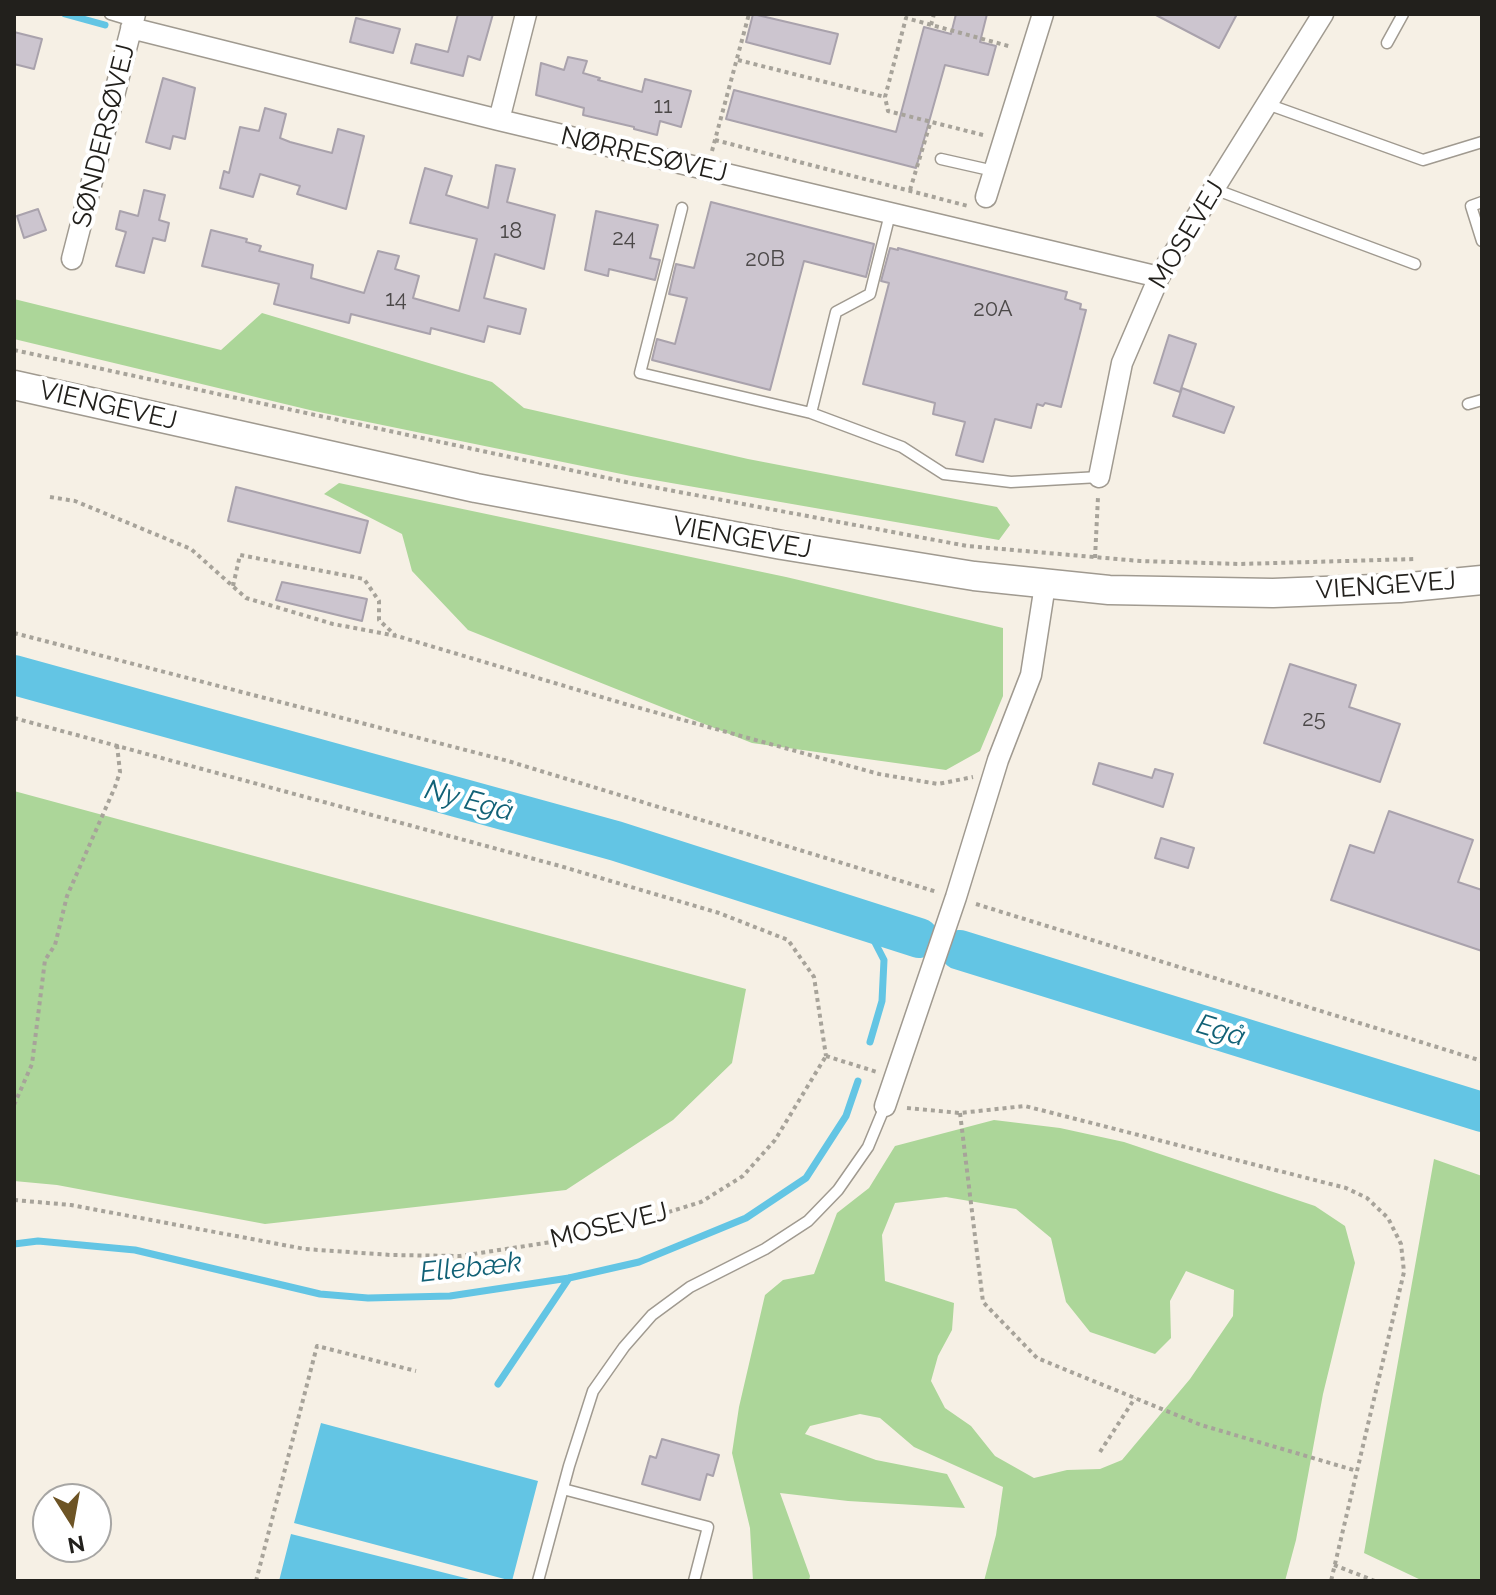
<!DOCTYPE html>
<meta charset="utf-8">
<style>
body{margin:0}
#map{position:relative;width:1496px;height:1595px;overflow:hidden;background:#f6f0e5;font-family:Raleway,sans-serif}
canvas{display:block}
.frame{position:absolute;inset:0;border:16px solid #22201c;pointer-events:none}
.north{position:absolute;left:32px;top:1483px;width:80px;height:80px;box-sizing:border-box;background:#fff;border:2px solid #a7a6a4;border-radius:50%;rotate:169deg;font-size:22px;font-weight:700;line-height:32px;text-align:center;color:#22201c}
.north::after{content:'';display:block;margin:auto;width:28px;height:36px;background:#6d5425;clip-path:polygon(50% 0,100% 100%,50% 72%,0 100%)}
</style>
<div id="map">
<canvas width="1496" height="1595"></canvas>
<div class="frame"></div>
<div class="north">N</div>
</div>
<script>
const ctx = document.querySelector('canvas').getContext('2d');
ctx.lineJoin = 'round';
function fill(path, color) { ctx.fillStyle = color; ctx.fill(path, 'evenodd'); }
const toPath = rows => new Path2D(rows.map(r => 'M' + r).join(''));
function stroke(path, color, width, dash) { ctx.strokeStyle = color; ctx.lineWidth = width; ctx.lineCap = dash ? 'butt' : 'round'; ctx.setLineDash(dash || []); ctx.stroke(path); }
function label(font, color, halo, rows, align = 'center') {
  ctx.font = font + ' Raleway,sans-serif'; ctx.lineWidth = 8; ctx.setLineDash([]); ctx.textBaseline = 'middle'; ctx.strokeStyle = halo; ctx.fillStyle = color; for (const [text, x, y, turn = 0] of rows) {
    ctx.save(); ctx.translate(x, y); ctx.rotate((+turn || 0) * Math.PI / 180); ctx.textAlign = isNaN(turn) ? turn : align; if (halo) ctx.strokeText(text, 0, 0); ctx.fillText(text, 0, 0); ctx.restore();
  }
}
const green = toPath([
 [14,299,221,350,262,313,492,382,524,408,748,459,997,507,1010,525,999,540,631,476,314,411,14,339],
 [339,483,786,577,1003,628,1003,696,980,751,946,770,752,743,468,630,412,571,402,534,324,494],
 [14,791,746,989,732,1063,673,1120,566,1190,265,1224,57,1185,14,1181],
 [994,1120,1060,1128,1124,1142,1315,1206,1345,1226,1355,1263,1323,1394,1296,1540,1285,1581,984,1581,996,1535,1003,1487,914,1447,880,1418,860,1414,810,1426,805,1434,876,1460,947,1474,965,1508,848,1501,780,1493,810,1576,809,1581,753,1581,750,1528,732,1453,739,1407,765,1295,783,1280,814,1274,837,1213,869,1188,895,1146],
 [946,1197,1016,1209,1051,1238,1066,1302,1090,1332,1155,1354,1171,1338,1170,1301,1186,1271,1234,1290,1233,1316,1190,1379,1122,1460,1100,1469,1067,1470,1034,1478,995,1456,971,1426,945,1408,931,1381,938,1356,952,1330,954,1303,885,1281,882,1235,895,1203],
 [1434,1159,1482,1176,1482,1581,1423,1581,1364,1553]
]);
const water = toPath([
 [321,1423,538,1481,512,1581,294,1523],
 [291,1534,477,1581,279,1581]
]);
const stream = toPath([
 [65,14,105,25],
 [864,921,884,960,882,1001,870,1042],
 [14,1244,38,1241,135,1250,320,1294,368,1298,450,1296,569,1278,639,1262,746,1218,806,1178,846,1116,858,1081],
 [498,1384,569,1278]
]);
const river = toPath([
 [14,675,616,841,919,938],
 [960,950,1482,1112]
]);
const building = toPath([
 [458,14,493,14,480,60,468,56,463,76,411,63,416,44,448,52,458,14],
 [753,14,838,34,830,64,746,42,753,14],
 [956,14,987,14,980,42,996,46,988,75,945,65,916,168,726,119,734,90,896,132,924,27,951,34,956,14],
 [1154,14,1237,14,1219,48,1154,14],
 [356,18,400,29,393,53,350,42,356,18],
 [14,32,42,39,34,69,14,64,14,32],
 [568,57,587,61,583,73,600,78,598,80,642,92,645,79,691,91,681,127,660,121,657,135,634,129,634,127,583,115,584,108,536,95,541,63,564,70,568,57],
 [163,78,195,88,185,139,173,136,170,149,146,142,163,78],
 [265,108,286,114,280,138,290,142,332,153,338,129,364,136,346,209,297,194,300,186,260,174,253,197,220,188,224,171,229,173,240,127,259,131,265,108],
 [496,165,515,169,507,202,555,215,544,269,495,254,484,298,526,309,520,334,488,326,484,342,431,328,430,334,351,314,349,323,274,304,279,284,202,266,211,230,247,239,246,242,261,246,259,251,313,265,311,278,364,293,378,251,399,256,395,269,419,276,413,298,459,311,477,239,410,223,425,168,452,176,446,195,488,208,496,165],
 [144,190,165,195,159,220,169,223,165,241,153,238,144,273,116,266,126,232,116,229,120,211,138,216,144,190],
 [711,202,874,244,866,277,804,261,770,390,652,360,657,339,675,344,687,298,669,294,676,264,694,268,711,202],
 [38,209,46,230,24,238,17,216,38,209],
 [596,211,658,225,650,258,660,260,655,280,609,269,608,276,585,270,596,211],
 [890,248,898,250,898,248,1067,292,1065,299,1081,304,1080,309,1086,310,1061,407,1045,403,1043,406,1037,404,1031,428,995,419,983,462,956,455,965,422,933,414,935,403,863,384,889,283,881,281,890,248],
 [1169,335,1196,344,1180,392,1154,383,1169,335],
 [1182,388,1234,407,1224,433,1173,416,1182,388],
 [236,487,368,521,360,553,228,521,236,487],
 [282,582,367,599,362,621,276,600,282,582],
 [1290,664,1356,685,1349,707,1400,724,1380,782,1264,743,1290,664],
 [1099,763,1152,778,1155,769,1173,774,1163,807,1093,784,1099,763],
 [1389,811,1473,840,1458,882,1482,890,1482,951,1331,900,1350,845,1374,853,1389,811],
 [1161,838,1194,848,1188,868,1155,858,1161,838],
 [662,1439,719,1455,713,1476,707,1474,700,1500,642,1484,650,1456,656,1458,662,1439]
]);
const path = toPath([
 [931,25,934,14],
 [738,60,885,97],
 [983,135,888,111,885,97,906,18,1012,47],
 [715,140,968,206],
 [712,151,749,14],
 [910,190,930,124],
 [14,350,626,482,967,546,1140,561,1240,564,1415,559],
 [50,497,75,501,191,549,246,598,333,624,397,636,625,704,879,774,938,784,973,777],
 [1095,558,1098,497],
 [233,586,240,555,364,579,379,601,379,620,395,635],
 [14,633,508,761,937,892],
 [14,718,560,866,719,913,788,940,814,977,826,1056],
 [976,904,1482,1061],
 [826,1056,877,1072],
 [14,1105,32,1064,45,960,55,945,67,896,115,787,120,772,117,745],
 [907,1108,960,1113,1025,1106,1346,1188,1367,1198,1388,1218,1401,1244,1404,1272,1331,1581],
 [960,1113,983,1302,1037,1358,1201,1425,1357,1471],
 [14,1200,71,1205,305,1249,391,1255,460,1256,591,1236,701,1202,743,1176,775,1140,826,1056],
 [1100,1452,1135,1398],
 [1334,1565,1375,1581],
 [256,1581,317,1346,416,1371]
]);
const lane = toPath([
 [110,14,133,21],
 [1387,43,1403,14],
 [1267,104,1423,160,1482,142],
 [941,159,994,171],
 [1214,189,1415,264],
 [1482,202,1471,206,1482,241],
 [682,208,640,373,811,413,902,447,944,474,1011,482,1099,477],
 [1468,404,1482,400],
 [811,413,836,312,870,294,890,214],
 [563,1489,708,1527,694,1581],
 [538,1581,569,1466,593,1391,624,1347,652,1315,690,1287,765,1249,808,1221,838,1190,868,1147,885,1106]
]);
const street = toPath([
 [131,28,499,120,1159,277],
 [499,120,526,14],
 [986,197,1043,14],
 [72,259,135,14],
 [1099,477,1122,363,1159,277,1323,14],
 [885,1106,956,897,998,760,1031,675,1045,585]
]);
const secondary = toPath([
 [14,385,476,488,782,545,974,576,1109,590,1273,593,1400,588,1482,580]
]);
const numberNames = [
 ["11",663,106],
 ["18",511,231],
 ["24",624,238],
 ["20B",765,259],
 ["14",396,299],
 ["20A",993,309],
 ["25",1314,719]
];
const streetNames = [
 ["SØNDERSØVEJ",104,136,-76],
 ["NØRRESØVEJ",644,155,13],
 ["MOSEVEJ",1187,235,-59],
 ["VIENGEVEJ",108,406,13],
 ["VIENGEVEJ",742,538,10],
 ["VIENGEVEJ",1386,586,-4],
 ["MOSEVEJ",609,1226,-14]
];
const waterNames = [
 ["Ny Egå",469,801,15],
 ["Egå",1221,1031,17],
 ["Ellebæk",471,1268,-6]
];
fill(green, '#acd699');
fill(water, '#63c5e4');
stroke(stream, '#63c5e4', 7);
stroke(river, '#63c5e4', 40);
fill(building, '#ccc5cf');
stroke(building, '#a9a2ac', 2);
stroke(lane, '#a09a90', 13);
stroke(street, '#a09a90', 23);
stroke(secondary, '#a09a90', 31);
stroke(path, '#a7a39a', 4, [4, 4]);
stroke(lane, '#fff', 10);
stroke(street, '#fff', 20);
stroke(secondary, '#fff', 28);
label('22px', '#4c4949', null, numberNames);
label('26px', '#22201c', '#fff', streetNames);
label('italic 28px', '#116176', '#fff', waterNames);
</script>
